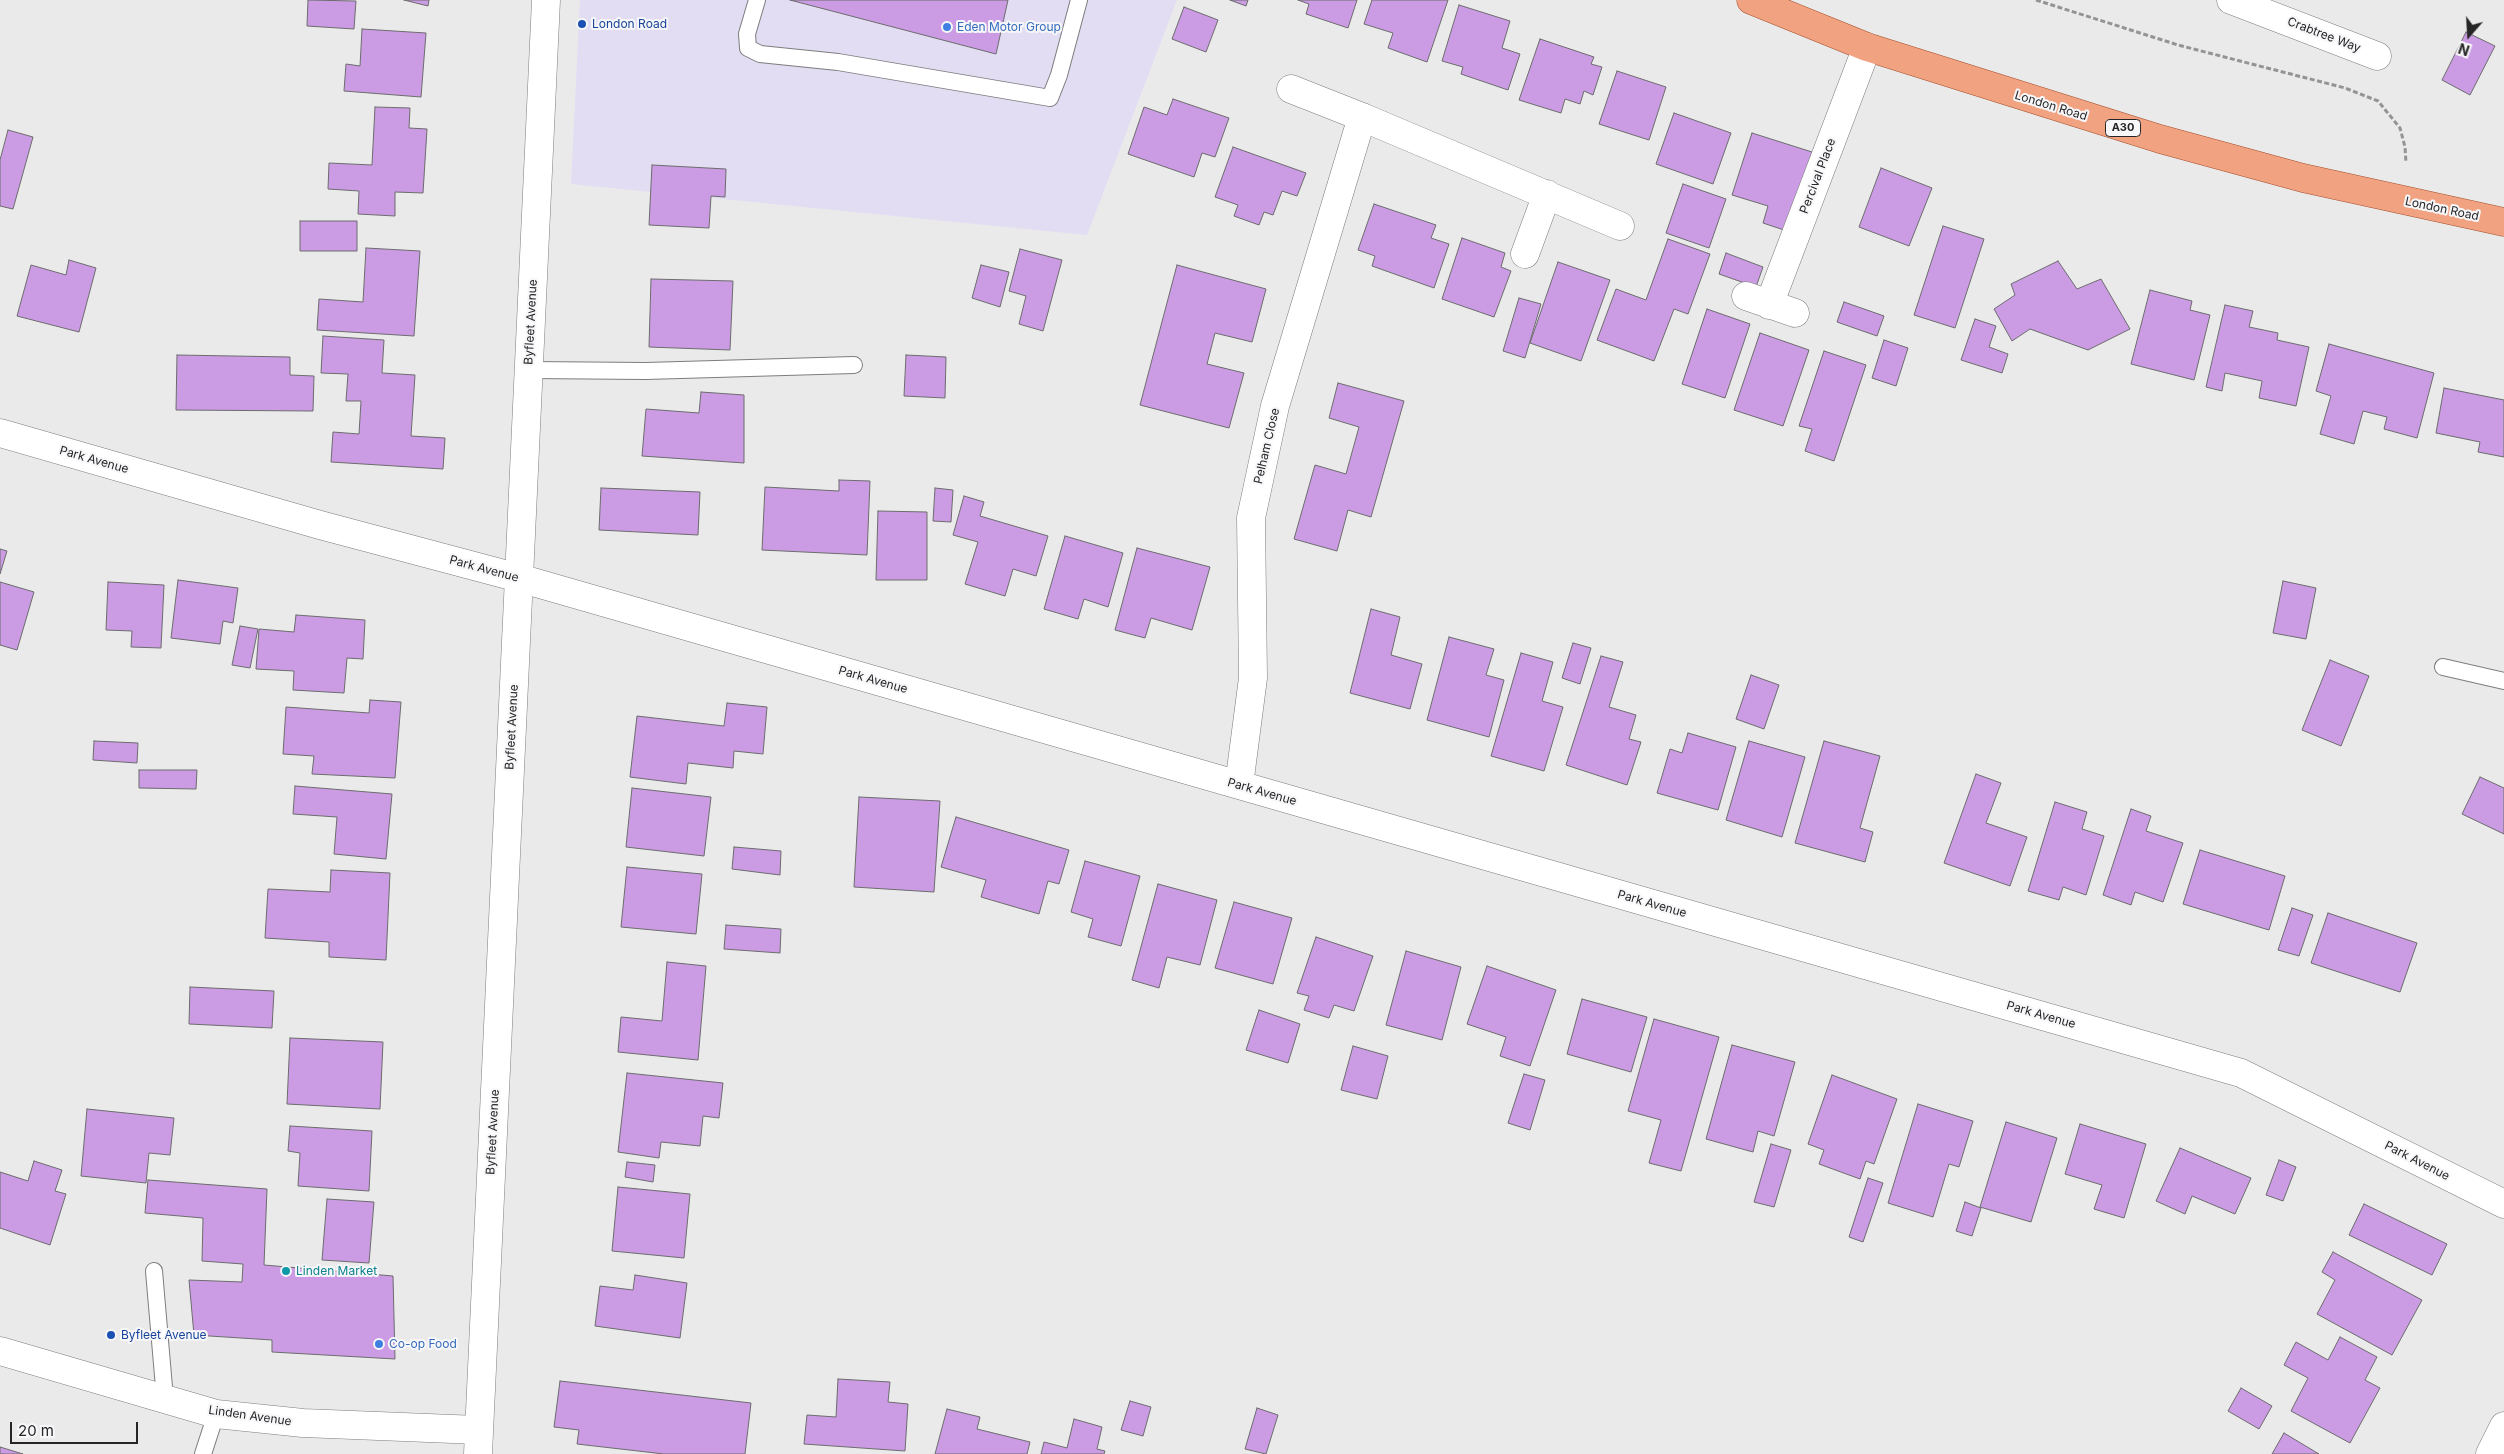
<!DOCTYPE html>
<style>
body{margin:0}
#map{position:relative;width:2504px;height:1454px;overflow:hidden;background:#eaeaeb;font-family:Inter,sans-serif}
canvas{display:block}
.north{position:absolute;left:2444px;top:10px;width:50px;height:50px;-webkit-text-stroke:4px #f7f7f9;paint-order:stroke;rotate:199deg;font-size:14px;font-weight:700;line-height:20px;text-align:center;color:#252526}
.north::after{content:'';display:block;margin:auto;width:18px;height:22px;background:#252526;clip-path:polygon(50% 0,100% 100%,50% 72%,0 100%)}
.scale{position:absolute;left:10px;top:1422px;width:128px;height:22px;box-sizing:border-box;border:2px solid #252526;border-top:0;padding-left:6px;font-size:15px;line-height:18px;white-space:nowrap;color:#252526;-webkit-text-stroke:4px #f7f7f9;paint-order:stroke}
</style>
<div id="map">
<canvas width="2504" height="1454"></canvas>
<div class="north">N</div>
<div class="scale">20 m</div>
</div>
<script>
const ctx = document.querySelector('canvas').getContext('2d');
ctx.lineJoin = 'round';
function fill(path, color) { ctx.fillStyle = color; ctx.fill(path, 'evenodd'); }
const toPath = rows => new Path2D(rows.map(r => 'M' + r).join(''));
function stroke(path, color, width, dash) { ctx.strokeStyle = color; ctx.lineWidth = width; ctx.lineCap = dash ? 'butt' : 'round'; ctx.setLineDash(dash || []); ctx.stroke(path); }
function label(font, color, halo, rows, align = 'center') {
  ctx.font = font + ' Inter,sans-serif'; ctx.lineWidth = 4; ctx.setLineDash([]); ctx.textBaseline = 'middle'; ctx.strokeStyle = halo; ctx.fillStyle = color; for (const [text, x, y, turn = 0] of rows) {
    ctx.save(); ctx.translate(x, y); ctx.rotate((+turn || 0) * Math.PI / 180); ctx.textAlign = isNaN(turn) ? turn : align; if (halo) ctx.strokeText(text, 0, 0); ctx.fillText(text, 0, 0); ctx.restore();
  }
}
const commercial = toPath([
 [580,0,1177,0,1087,235,571,184]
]);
const building = toPath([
 [308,0,356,1,354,29,307,26,308,0],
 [404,0,429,0,428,6,404,0],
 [790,0,1008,0,996,54,790,0],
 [1230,0,1248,0,1246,6,1230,0],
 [1298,0,1357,0,1348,28,1306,14,1309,4,1298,0],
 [1372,0,1448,0,1427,62,1388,48,1393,33,1364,24,1372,0],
 [1459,5,1510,21,1502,48,1520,54,1508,90,1461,74,1463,67,1442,61,1459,5],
 [1184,7,1218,20,1206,52,1172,39,1184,7],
 [362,29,426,33,421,97,344,91,346,64,360,66,362,29],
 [2466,32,2495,46,2470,95,2442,80,2466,32],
 [1540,39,1594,57,1591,64,1602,67,1593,95,1584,91,1580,104,1565,99,1561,113,1519,100,1540,39],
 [1617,71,1666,87,1649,140,1599,124,1617,71],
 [1173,99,1229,118,1215,157,1202,153,1194,177,1128,154,1144,107,1167,115,1173,99],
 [375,107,410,108,409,128,427,129,423,193,395,192,395,216,358,214,359,191,328,189,329,163,372,165,375,107],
 [1674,113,1731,133,1713,184,1656,164,1674,113],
 [8,130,33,137,13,209,0,206,0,160,8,130],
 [1752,133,1812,152,1787,231,1763,223,1768,206,1732,195,1752,133],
 [1233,147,1306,173,1297,196,1282,191,1273,215,1264,212,1259,225,1234,216,1238,205,1215,197,1233,147],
 [652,165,726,169,725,197,711,196,709,228,649,225,652,165],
 [1881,168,1932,188,1909,246,1859,227,1881,168],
 [1683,184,1726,199,1709,248,1666,233,1683,184],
 [1374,204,1436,225,1431,238,1449,244,1434,288,1372,266,1375,256,1358,250,1374,204],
 [300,221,357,221,357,251,300,251,300,221],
 [1943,226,1984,239,1955,328,1914,315,1943,226],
 [1462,238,1505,253,1501,267,1511,271,1494,317,1442,299,1462,238],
 [1668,239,1710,254,1688,314,1674,309,1654,361,1597,340,1616,289,1646,300,1668,239],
 [366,248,420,251,414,336,317,330,319,299,363,302,366,248],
 [1020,249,1062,260,1043,331,1019,324,1026,296,1009,291,1020,249],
 [1726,253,1763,267,1756,287,1719,274,1726,253],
 [69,260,96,268,79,332,17,316,31,265,66,275,69,260],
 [2058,261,2077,289,2101,279,2130,329,2088,350,2030,329,2012,341,1994,309,2015,295,2011,284,2058,261],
 [1558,262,1610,280,1581,361,1530,343,1558,262],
 [981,265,1009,272,1000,307,972,298,981,265],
 [1177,265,1266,289,1252,342,1215,333,1207,364,1244,373,1229,428,1140,405,1177,265],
 [651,279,733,281,730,350,649,347,651,279],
 [2150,290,2192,301,2190,310,2210,315,2194,380,2131,364,2150,290],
 [1519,298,1541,304,1525,358,1503,351,1519,298],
 [1844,302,1884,316,1877,336,1837,322,1844,302],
 [2225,305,2253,311,2249,327,2278,333,2277,340,2309,347,2296,406,2259,398,2262,381,2225,373,2222,391,2206,387,2225,305],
 [1707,309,1750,324,1725,398,1682,384,1707,309],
 [1975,319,1996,326,1989,347,2008,354,2002,373,1961,360,1975,319],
 [1760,333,1809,350,1783,426,1734,410,1760,333],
 [323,336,384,340,382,373,415,375,411,436,445,438,443,469,331,462,333,432,359,434,361,401,346,401,348,374,321,373,323,336],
 [1884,340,1908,348,1896,386,1872,378,1884,340],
 [2329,344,2434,373,2417,438,2384,429,2387,417,2363,411,2354,444,2320,434,2331,396,2316,391,2329,344],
 [1824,351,1866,365,1834,461,1805,451,1812,429,1799,426,1824,351],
 [177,355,290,357,290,375,314,376,313,411,176,410,177,355],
 [906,355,946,357,945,398,904,396,906,355],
 [1338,383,1404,401,1371,517,1348,510,1337,551,1294,539,1315,465,1346,474,1359,427,1329,418,1338,383],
 [2444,388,2504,400,2504,457,2478,452,2480,442,2436,433,2444,388],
 [701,392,744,395,744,463,642,456,646,409,699,413,701,392],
 [839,480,870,481,867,555,762,550,765,487,839,491,839,480],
 [601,488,700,492,698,535,599,530,601,488],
 [935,488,953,490,951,522,933,521,935,488],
 [964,496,984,502,980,516,1048,536,1036,576,1013,569,1005,596,965,584,978,542,953,535,964,496],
 [878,511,927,512,927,580,876,580,878,511],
 [1065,536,1123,553,1108,607,1084,599,1078,619,1044,609,1065,536],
 [1137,548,1210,567,1192,630,1151,618,1145,638,1115,630,1137,548],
 [0,549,7,551,0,574,0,549],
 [178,580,238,588,233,623,223,621,220,644,171,638,178,580],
 [2283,581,2316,588,2306,639,2273,633,2283,581],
 [0,582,34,592,17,650,0,645,0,582],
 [108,582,164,585,161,648,131,647,132,631,106,630,108,582],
 [1371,609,1400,617,1391,655,1422,664,1410,709,1350,693,1371,609],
 [296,615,365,620,363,659,347,658,344,693,293,690,294,671,256,669,259,629,294,632,296,615],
 [240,626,258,629,250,668,232,665,240,626],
 [1449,637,1494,649,1486,675,1504,680,1489,737,1427,720,1449,637],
 [1573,643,1591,648,1580,684,1562,678,1573,643],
 [1521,653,1553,662,1542,701,1563,707,1544,771,1491,756,1521,653],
 [1601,656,1623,662,1609,707,1636,715,1629,739,1641,742,1627,785,1566,765,1601,656],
 [2330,660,2369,676,2341,746,2302,730,2330,660],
 [1751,675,1779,685,1764,729,1736,719,1751,675],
 [370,700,401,702,395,778,312,774,314,756,283,754,286,707,369,713,370,700],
 [727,703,767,707,763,754,734,751,733,768,688,763,686,784,630,777,637,716,724,726,727,703],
 [1688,733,1736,747,1718,810,1657,793,1670,749,1682,753,1688,733],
 [94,741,138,743,137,763,93,760,94,741],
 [1749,741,1805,757,1782,837,1726,820,1749,741],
 [1824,741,1880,756,1860,828,1873,832,1865,862,1795,843,1824,741],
 [139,770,197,770,196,789,139,788,139,770],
 [1976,774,2001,783,1986,823,2027,837,2010,886,1944,863,1976,774],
 [2480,777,2504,788,2504,834,2462,814,2480,777],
 [295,786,392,794,386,859,334,854,337,817,293,814,295,786],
 [632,788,711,797,704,856,626,847,632,788],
 [859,797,940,801,934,892,854,887,859,797],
 [2055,802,2087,812,2082,829,2104,836,2086,895,2063,887,2059,900,2028,891,2055,802],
 [2131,809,2151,816,2146,831,2183,843,2163,902,2135,892,2131,905,2103,895,2131,809],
 [956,817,1069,850,1059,884,1048,881,1039,914,981,897,986,880,941,867,956,817],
 [734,847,781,851,780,875,732,869,734,847],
 [2200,850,2285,876,2269,930,2183,904,2200,850],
 [1085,861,1140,876,1121,946,1088,937,1093,919,1071,912,1085,861],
 [627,867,702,874,696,934,621,927,627,867],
 [331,870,390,873,386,960,329,957,329,942,265,938,268,889,330,892,331,870],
 [1158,884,1217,900,1200,965,1167,957,1159,988,1132,980,1158,884],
 [1234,902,1292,918,1273,984,1215,968,1234,902],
 [2292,908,2313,915,2299,956,2278,950,2292,908],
 [2328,913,2417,943,2400,992,2311,963,2328,913],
 [726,925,781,929,780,953,724,949,726,925],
 [1316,937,1373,956,1354,1011,1334,1005,1329,1018,1304,1010,1309,996,1297,993,1316,937],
 [1406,951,1461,967,1442,1040,1386,1025,1406,951],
 [667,962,706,966,698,1060,618,1052,621,1017,662,1021,667,962],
 [1487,966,1556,990,1530,1066,1500,1056,1506,1037,1467,1024,1487,966],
 [190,987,274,991,272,1028,189,1024,190,987],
 [1582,999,1647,1017,1631,1072,1567,1054,1582,999],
 [1259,1010,1300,1024,1288,1063,1246,1050,1259,1010],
 [1654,1019,1719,1037,1681,1171,1649,1163,1661,1120,1628,1111,1654,1019],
 [290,1038,383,1042,380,1109,287,1104,290,1038],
 [1732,1045,1795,1062,1774,1136,1758,1131,1753,1152,1706,1139,1732,1045],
 [1353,1046,1388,1056,1377,1099,1341,1090,1353,1046],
 [627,1073,723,1083,719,1118,703,1116,700,1146,661,1142,659,1158,618,1152,627,1073],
 [1524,1074,1545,1080,1530,1130,1508,1123,1524,1074],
 [1832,1075,1897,1099,1874,1164,1866,1161,1860,1179,1819,1164,1824,1150,1808,1144,1832,1075],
 [1918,1104,1973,1121,1959,1167,1949,1164,1933,1217,1888,1203,1918,1104],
 [87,1109,174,1118,170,1155,149,1153,146,1183,81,1176,87,1109],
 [2006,1122,2057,1138,2031,1222,1980,1207,2006,1122],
 [2080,1124,2146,1144,2124,1218,2094,1209,2102,1185,2065,1174,2080,1124],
 [290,1126,372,1131,369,1191,298,1186,300,1153,288,1151,290,1126],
 [1771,1144,1791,1150,1774,1207,1754,1202,1771,1144],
 [2180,1148,2251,1178,2235,1214,2192,1196,2185,1214,2156,1201,2180,1148],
 [2279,1160,2296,1167,2283,1201,2266,1195,2279,1160],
 [34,1161,62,1170,55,1191,66,1194,50,1245,0,1228,0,1172,28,1181,34,1161],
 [627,1162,655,1165,653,1182,625,1177,627,1162],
 [1868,1178,1883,1183,1863,1242,1849,1237,1868,1178],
 [148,1180,267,1189,264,1265,393,1276,395,1359,272,1352,272,1340,194,1335,189,1280,242,1282,243,1264,202,1261,203,1218,145,1213,148,1180],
 [618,1187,690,1194,684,1258,612,1251,618,1187],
 [327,1199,374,1202,369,1263,322,1260,327,1199],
 [1965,1202,1981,1208,1972,1236,1956,1231,1965,1202],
 [2364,1204,2447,1244,2432,1275,2349,1235,2364,1204],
 [2333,1252,2422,1300,2392,1355,2317,1314,2335,1280,2322,1272,2333,1252],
 [635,1275,687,1283,680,1338,595,1326,600,1286,633,1290,635,1275],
 [2340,1337,2377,1357,2365,1380,2380,1388,2350,1443,2291,1411,2308,1378,2284,1365,2296,1342,2328,1360,2340,1337],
 [838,1379,890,1382,888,1402,908,1404,905,1451,804,1444,807,1415,836,1417,838,1379],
 [560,1381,751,1403,745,1454,664,1454,577,1444,579,1430,554,1427,560,1381],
 [2241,1388,2272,1406,2259,1429,2228,1411,2241,1388],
 [1130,1401,1151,1407,1143,1436,1121,1430,1130,1401],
 [1257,1408,1278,1415,1266,1454,1245,1449,1257,1408],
 [947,1409,980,1417,977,1429,1030,1442,1027,1454,935,1454,947,1409],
 [1074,1419,1102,1427,1097,1449,1105,1451,1104,1454,1041,1454,1044,1442,1067,1448,1074,1419],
 [2284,1433,2319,1454,2272,1454,2284,1433],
 [0,1447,23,1454,0,1454,0,1447]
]);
const path = toPath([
 [2036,0,2178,45,2345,88,2378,101,2400,128,2405,147,2406,163]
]);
const service = toPath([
 [757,0,747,34,748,48,760,54,838,62,1050,98,1059,75,1079,0],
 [529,370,646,371,854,365],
 [2443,667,2504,681],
 [154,1271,165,1399],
 [203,1454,216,1414]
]);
const minor = toPath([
 [2231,0,2377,56],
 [1291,89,1362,117,1620,226],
 [1525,254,1547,194],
 [1746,296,1795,313],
 [1769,305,1867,47],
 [0,433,320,525,519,578,2241,1073,2504,1204],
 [1239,785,1253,678,1251,518,1275,406,1362,117],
 [0,1351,216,1414,303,1423,478,1430],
 [478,1454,546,0],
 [2490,1454,2504,1426]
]);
const primary = toPath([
 [1751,0,1867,47,2160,139,2303,178,2504,222]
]);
const markers = [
 [582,24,5,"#1a4fb4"],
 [947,27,5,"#3f7fe0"],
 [286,1271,5,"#0f9aa8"],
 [111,1335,5,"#1a4fb4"],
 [379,1344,5,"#3f7fe0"]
];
const shields = [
 [2123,128,35]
];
const shieldNames = [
 ["A30",2123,128]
];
const transitNames = [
 ["London Road",592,24],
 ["Byfleet Avenue",121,1335]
];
const shopNames = [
 ["Eden Motor Group",957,27],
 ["Co-op Food",389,1344]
];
const streetNames = [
 ["Crabtree Way",2324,35,21],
 ["London Road",2051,106,17],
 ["Percival Place",1818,176,-69],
 ["London Road",2442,209,12],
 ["Byfleet Avenue",531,322,-87],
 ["Pelham Close",1267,446,-77],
 ["Park Avenue",94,460,16],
 ["Park Avenue",484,569,15],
 ["Park Avenue",873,680,16],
 ["Byfleet Avenue",512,727,-87],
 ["Park Avenue",1262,792,16],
 ["Park Avenue",1652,904,16],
 ["Park Avenue",2041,1015,16],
 ["Byfleet Avenue",493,1132,-87],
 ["Park Avenue",2417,1161,27],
 ["Linden Avenue",250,1416,8]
];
const cultureNames = [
 ["Linden Market",296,1271]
];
fill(commercial, '#e2ddf3');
fill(building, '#cb9ce4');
stroke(building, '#6c6c6d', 1);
stroke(service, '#7d7d7e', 18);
stroke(minor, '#7d7d7e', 29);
stroke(primary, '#a34e2a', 29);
stroke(path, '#949495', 3, [5, 2.5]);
stroke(service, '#fff', 16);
stroke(minor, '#fff', 28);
stroke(primary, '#f1a280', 28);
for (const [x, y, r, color] of markers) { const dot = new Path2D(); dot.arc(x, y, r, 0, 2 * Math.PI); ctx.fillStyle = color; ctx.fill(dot); stroke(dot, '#f7f7f9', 2); }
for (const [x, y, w] of shields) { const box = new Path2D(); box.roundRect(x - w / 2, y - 8.5, w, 17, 4); ctx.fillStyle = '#f7f7f9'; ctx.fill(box); stroke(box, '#252526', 1); }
label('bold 11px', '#252526', null, shieldNames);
label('12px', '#164399', '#f7f7f9', transitNames, 'left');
label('12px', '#366cbe', '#f7f7f9', shopNames, 'left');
label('12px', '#252526', '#f7f7f9', streetNames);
label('12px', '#0d838f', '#f7f7f9', cultureNames, 'left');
</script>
